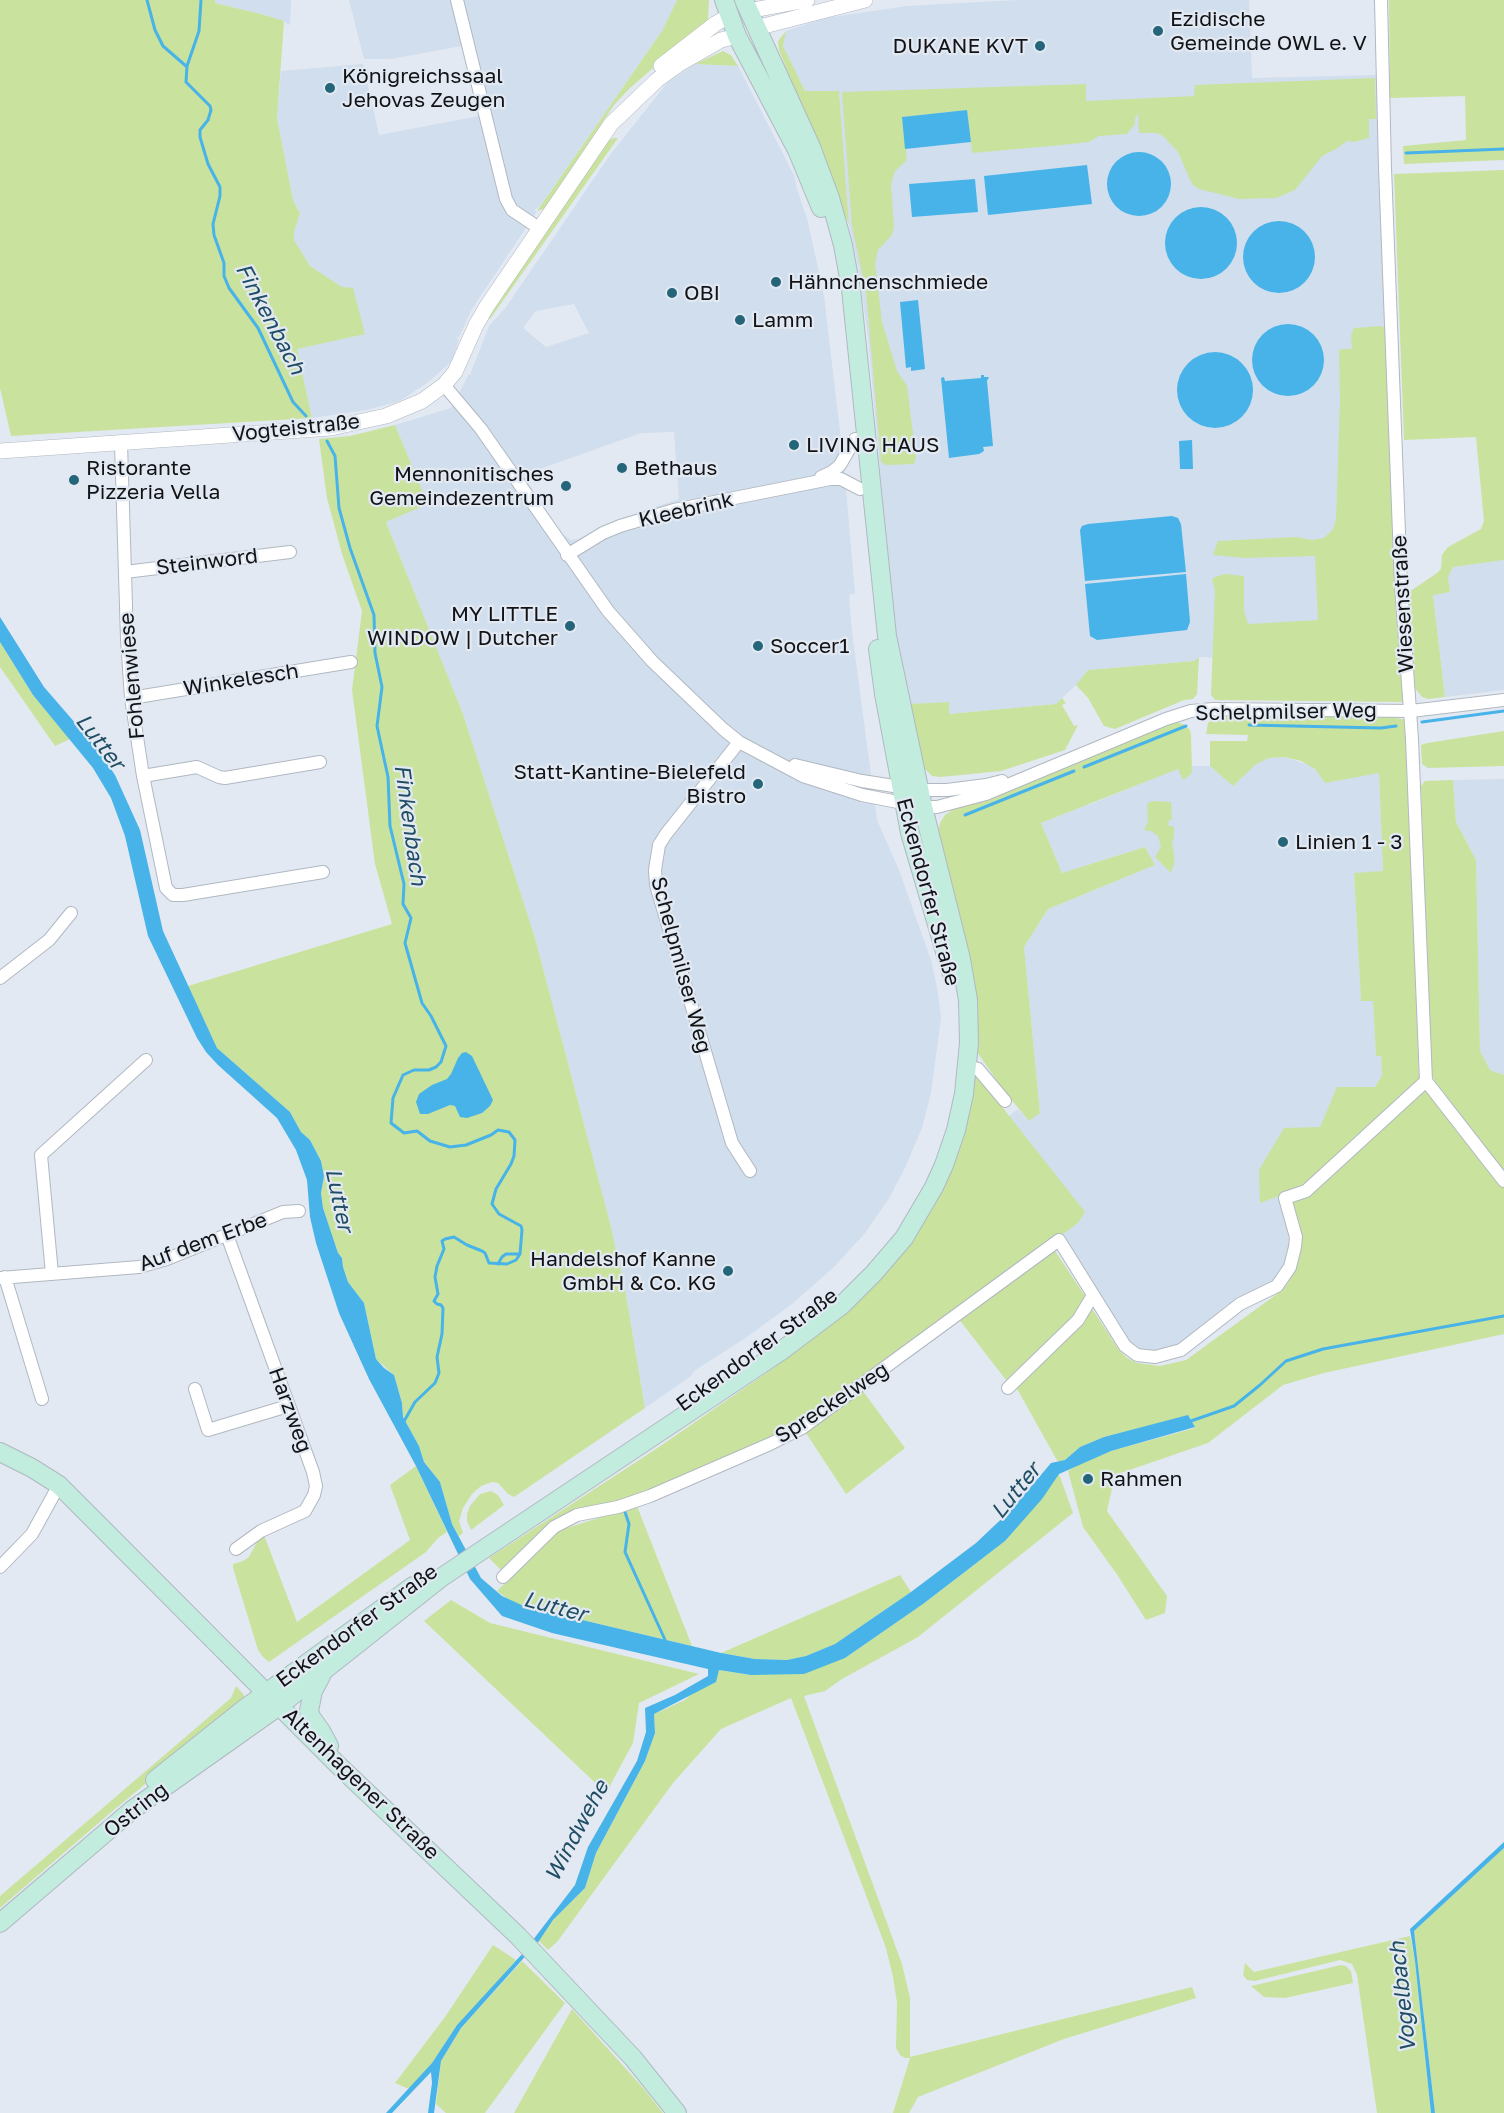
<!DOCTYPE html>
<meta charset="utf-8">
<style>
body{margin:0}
canvas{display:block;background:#e2e9f2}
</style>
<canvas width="1504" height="2113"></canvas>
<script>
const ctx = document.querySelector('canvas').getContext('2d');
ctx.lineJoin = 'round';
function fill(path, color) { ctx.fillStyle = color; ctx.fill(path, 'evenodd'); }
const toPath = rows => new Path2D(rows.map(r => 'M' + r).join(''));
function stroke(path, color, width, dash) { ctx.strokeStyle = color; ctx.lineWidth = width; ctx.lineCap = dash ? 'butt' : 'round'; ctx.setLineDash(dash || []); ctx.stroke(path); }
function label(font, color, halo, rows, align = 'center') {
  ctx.font = font + ' "Golos Text",sans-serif'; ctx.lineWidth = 4.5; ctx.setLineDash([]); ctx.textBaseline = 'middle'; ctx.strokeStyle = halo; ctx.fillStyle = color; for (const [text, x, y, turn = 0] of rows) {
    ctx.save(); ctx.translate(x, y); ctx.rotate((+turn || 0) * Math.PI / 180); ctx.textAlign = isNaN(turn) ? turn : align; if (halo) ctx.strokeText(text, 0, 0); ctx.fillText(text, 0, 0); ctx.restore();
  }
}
const built = toPath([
 [215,0,291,0,290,24,288,25,284,21,261,14,215,3],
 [349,0,677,0,662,31,540,206,534,211,537,211,472,309,459,337,455,338,459,339,454,355,450,363,427,383,400,401,366,410,312,418,297,349,365,333,342,287,310,266,294,240,294,232,300,213,293,200,277,118,281,71,363,64,379,135,479,116,462,46,391,59,364,59],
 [1017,0,1249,0,1252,78,1378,75,1398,642,1225,658,1199,657,1194,661,1088,670,1076,685,1056,704,949,714,949,703,909,704,895,635,868,337,858,266,849,225,839,91,805,91,784,51,783,40,786,31,825,18,907,6],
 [695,64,738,66,795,177,796,186,808,222,824,296,844,466,855,593,849,595,852,632,877,820,899,870,931,960,938,993,941,1018,931,1093,922,1128,905,1168,888,1200,865,1233,835,1266,792,1304,744,1339,694,1371,691,1376,645,1408,625,1289,610,1223,535,938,463,714,386,522,428,504,395,425,451,408,469,374,470,375,489,326,506,307,610,155,667,83],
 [574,304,589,333,546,347,523,328,536,311],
 [674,432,679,499,614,521,578,539,571,540,558,531,523,475,641,433],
 [1504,560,1504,690,1445,697,1433,594,1450,592,1448,577,1453,567],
 [1284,757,1309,765,1320,774,1325,783,1379,772,1383,872,1354,873,1361,1001,1373,1001,1376,1055,1381,1055,1382,1075,1375,1087,1337,1088,1320,1127,1260,1203,1280,1196,1288,1229,1289,1254,1285,1267,1277,1277,1271,1282,1236,1298,1176,1346,1153,1351,1142,1349,1127,1341,1060,1236,1009,1116,1018,1109,1029,1121,1040,1113,1024,947,1048,909,1155,865,1145,847,1062,873,1041,823,1088,804,1089,805,1179,768,1184,779,1192,772,1192,766,1210,766,1233,786,1256,763,1269,758],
 [1504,779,1504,1075,1490,1070,1480,1051,1476,860,1456,822,1453,780]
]);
const green = toPath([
 [0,0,215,0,215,3,261,14,284,21,277,118,293,200,300,213,294,232,294,240,310,266,342,287,353,288,365,334,297,349,312,418,11,436,0,388],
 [677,0,709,0,708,20,629,89,614,105,546,208,537,211,662,31],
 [1389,0,1504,0,1504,160,1404,164,1403,146,1466,140,1465,96,1390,98],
 [786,31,783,46,805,91,839,91,849,225,779,50,778,41],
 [723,51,731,55,738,66,695,64],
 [1375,78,1376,119,1369,119,1369,138,1354,142,1347,141,1336,149,1322,156,1295,190,1276,198,1239,199,1199,189,1192,184,1178,152,1163,136,1157,133,1139,133,1138,113,1135,119,1135,124,1127,134,1099,136,1089,142,1062,145,972,153,967,110,902,117,907,160,895,171,891,184,894,227,892,235,878,250,875,264,882,322,897,371,907,386,916,457,914,464,886,465,881,462,866,292,852,226,842,92,1086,84,1086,101,1194,96,1195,85],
 [614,138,618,138,490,319,485,317,605,142],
 [1504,170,1504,560,1453,567,1448,577,1450,592,1433,595,1445,697,1428,699,1422,697,1414,687,1408,595,1409,592,1437,573,1441,569,1442,555,1448,547,1481,529,1484,521,1476,437,1404,440,1394,174],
 [1382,326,1387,330,1395,599,1403,702,1215,700,1211,695,1215,590,1212,579,1215,577,1225,574,1244,576,1244,611,1248,624,1318,620,1315,556,1245,558,1213,555,1218,541,1296,537,1312,540,1324,538,1333,529,1336,519,1340,401,1339,351,1341,349,1352,349,1351,335,1354,328],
 [395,425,428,504,386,522,463,714,535,938,610,1223,625,1289,645,1408,514,1497,508,1494,498,1483,492,1482,481,1486,472,1494,463,1508,459,1521,463,1533,459,1536,452,1524,440,1482,424,1462,419,1446,403,1417,402,1403,394,1375,376,1359,364,1303,348,1282,343,1267,342,1258,338,1253,323,1208,321,1193,324,1176,321,1161,310,1140,301,1132,290,1112,217,1048,188,986,392,924,375,864,352,690,362,611,342,554,327,498,319,439,350,436],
 [0,642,33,695,70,739,55,746,0,667],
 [1199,657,1197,694,1193,699,1184,700,1115,729,1104,726,1088,698,1076,685,1088,670,1194,661],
 [1062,698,1066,703,1062,705,1074,726,1078,725,1065,750,1001,771,941,777,932,776,923,767,909,704,949,702,949,714,1056,704],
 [1222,715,1392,717,1406,720,1419,1081,1299,1189,1260,1203,1259,1170,1284,1128,1320,1127,1337,1087,1375,1087,1382,1075,1381,1056,1376,1056,1373,1001,1361,1001,1354,873,1383,871,1379,773,1325,783,1315,769,1301,761,1284,757,1269,758,1256,764,1233,786,1210,766,1210,741,1247,741,1248,735,1206,734,1208,723,1215,717],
 [1176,722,1183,724,1190,730,1191,735,1192,772,1189,776,1183,780,1178,769,1041,823,1062,873,1145,847,1155,865,1048,909,1024,947,1040,1113,1029,1121,1004,1091,975,1049,938,833,940,823,945,815,956,808,991,797,1169,723],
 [1504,731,1504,766,1428,768,1422,764,1421,745,1427,743],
 [1453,780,1456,822,1476,860,1480,1051,1490,1070,1504,1075,1504,1172,1434,1080,1431,1070,1421,786,1425,781],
 [1152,801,1171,802,1172,820,1169,820,1168,825,1174,827,1174,837,1172,842,1175,860,1171,873,1155,857,1161,847,1158,836,1151,831,1144,830,1148,822,1147,804],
 [977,1075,1085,1212,1078,1223,819,1414,747,1453,617,1502,572,1511,502,1571,489,1558,656,1449,772,1369,820,1334,858,1300,962,1137,975,1076],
 [1423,1091,1430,1092,1504,1186,1504,1334,1324,1373,1283,1385,1208,1443,1115,1475,1107,1511,1167,1596,1165,1613,1146,1620,1116,1573,1083,1527,1068,1471,1086,1460,1111,1451,1195,1428,1189,1416,1104,1437,1080,1447,1065,1460,1058,1462,1016,1387,1091,1307,1119,1350,1127,1358,1137,1363,1160,1366,1186,1360,1277,1294,1288,1283,1296,1266,1291,1201],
 [1053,1248,1087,1299,1081,1311,1006,1380,958,1318],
 [862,1390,905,1448,846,1494,804,1430],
 [416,1466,447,1532,438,1538,426,1552,269,1662,263,1657,258,1650,233,1568,233,1564,243,1561,249,1557,257,1542,264,1535,297,1622,410,1540,390,1485],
 [1059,1474,1073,1513,918,1637,842,1679,825,1691,804,1696,902,1964,910,1998,910,2057,1192,1987,1196,1998,1064,2039,918,2097,909,2113,893,2113,910,2058,905,2058,900,2055,896,2048,897,2003,893,1977,886,1948,791,1698,721,1729,673,1783,557,1942,548,1950,539,1941,553,1920,585,1888,596,1853,645,1761,655,1733,654,1714,685,1700,718,1670,751,1675,845,1658,923,1604,1005,1541],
 [491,1491,498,1495,504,1505,471,1530,467,1521,467,1514,470,1506,480,1494],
 [637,1506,692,1646,557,1614,530,1609,512,1602,497,1591,557,1531],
 [900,1575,911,1592,835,1644,806,1656,787,1660,755,1659,721,1653],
 [451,1600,490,1623,699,1674,639,1703,633,1743,606,1793,424,1621],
 [236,1686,244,1695,243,1701,229,1715,109,1814,0,1908,0,1896,231,1698],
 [1504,1848,1504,2113,1435,2113,1414,1931],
 [1410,1936,1415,1961,1431,2113,1377,2113,1357,1975,1352,1964,1340,1960,1255,1981,1247,1980,1243,1975,1245,1963,1254,1972],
 [493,1945,516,1960,491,1990,457,2025,432,2063,409,2089,395,2083,445,2017],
 [522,1961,565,2003,485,2113,446,2113,436,2104,441,2061,461,2028],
 [1341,1965,1346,1966,1351,1971,1353,1983,1285,1998,1264,1997,1251,1986],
 [572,2009,644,2089,663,2113,514,2113]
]);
const water = toPath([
 [967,110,971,142,905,149,902,117],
 '1107 184a32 32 0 1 1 64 0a32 32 0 1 1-64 0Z',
 [1087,165,1092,204,988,215,984,176],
 [975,179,978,212,912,217,909,184],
 '1165 243a36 36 0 1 1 72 0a36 36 0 1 1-72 0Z',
 '1243 257a36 36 0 1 1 72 0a36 36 0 1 1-72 0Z',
 [918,300,925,369,911,371,911,367,906,368,900,302],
 '1252 360a36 36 0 1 1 72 0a36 36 0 1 1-72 0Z',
 '1177 390a38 38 0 1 1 76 0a38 38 0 1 1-76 0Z',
 [981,375,984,375,984,377,989,377,987,381,993,446,983,447,984,451,979,454,949,458,941,378,944,377,945,381,981,378],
 [1192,440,1193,469,1180,469,1179,441],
 [1172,516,1178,518,1181,524,1186,572,1085,581,1080,530,1082,526,1088,524],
 [1186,574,1190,622,1187,630,1097,640,1090,636,1085,584],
 [0,617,44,687,96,747,115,775,140,830,163,931,217,1048,290,1112,301,1132,310,1140,321,1161,324,1176,321,1193,323,1208,338,1253,342,1258,343,1267,348,1282,364,1303,376,1359,384,1368,394,1375,402,1403,403,1417,419,1446,424,1462,440,1482,452,1524,481,1578,502,1596,530,1609,557,1614,721,1653,755,1659,787,1660,806,1656,835,1644,911,1592,976,1543,1013,1508,1051,1463,1065,1460,1080,1447,1104,1437,1188,1415,1195,1427,1111,1451,1059,1474,1042,1499,1005,1541,923,1604,845,1658,804,1674,751,1675,719,1670,716,1682,654,1714,655,1733,645,1761,596,1853,585,1888,553,1920,539,1941,461,2028,441,2061,434,2113,428,2113,432,2083,431,2072,392,2113,386,2113,432,2063,457,2025,523,1953,575,1885,588,1847,637,1761,646,1732,645,1708,675,1695,708,1676,708,1669,552,1633,502,1616,470,1579,416,1466,369,1379,339,1313,316,1243,310,1217,307,1180,296,1150,277,1118,218,1065,206,1052,197,1038,148,936,125,836,111,798,93,768,33,695,0,642],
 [466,1052,472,1056,493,1100,490,1106,482,1113,467,1118,460,1117,455,1106,450,1105,428,1114,420,1114,416,1102,419,1094,432,1085,447,1079,451,1074,458,1058,462,1053],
 [1504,1842,1504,1848,1414,1931,1435,2113,1431,2113,1415,1961,1410,1929]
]);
const stream = toPath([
 [147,0,155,30,163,46,186,66],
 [201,0,199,31,187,66,186,82,210,106,211,110,208,120,200,130,200,137,208,164,220,187,220,196,213,224,214,235,224,263,224,276,229,288,258,328,293,402,306,416],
 [1406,153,1504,149],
 [327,441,335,456,339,508,350,548,374,615,375,653,382,687,377,726,388,777,390,826,404,884,403,904,411,918,405,943,422,1003,431,1016,446,1046,441,1062,436,1067,429,1070,414,1070,403,1075,393,1098,391,1123,404,1133,417,1131,430,1141,450,1147,466,1145,491,1135,498,1130,509,1132,515,1140,514,1156,511,1164,496,1189,492,1204,499,1214,521,1226,522,1230,520,1254,516,1260,507,1264,489,1263,485,1253,482,1251,467,1245,454,1237,445,1239,442,1241,444,1249,437,1266,435,1277,438,1294,434,1301,437,1304,441,1305,443,1308,442,1334,437,1357,439,1373,435,1383,415,1402,403,1423],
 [1422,722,1504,711],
 [1249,725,1381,728,1396,726],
 [1084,767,1186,726],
 [965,815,1074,771],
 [498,1264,502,1257,506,1254,520,1254],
 [1188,1422,1234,1406,1260,1385,1286,1361,1323,1349,1504,1316],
 [625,1512,629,1524,625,1552,666,1642]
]);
const minor = toPath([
 [457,0,506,199,512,210,539,228],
 [1381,0,1385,168,1401,585,1412,739,1426,1081,1504,1181],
 [444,385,481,429,608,611,652,661,723,729,739,742,803,776,862,795,923,807,937,807,986,794,1166,719,1191,711,1213,709,1411,711,1504,700],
 [121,443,127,639,131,698,143,776,166,888,173,895,183,895,323,872],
 [821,477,832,472,840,465,855,439],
 [567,555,603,533,620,526,674,510,830,479,841,479,860,489],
 [125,572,290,552],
 [131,698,351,662],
 [739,742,666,834,659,845,655,870,656,885,732,1143,750,1171],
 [795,765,862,781,919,790,947,790,986,785,1002,781],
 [143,776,197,767,219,777,225,778,320,762],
 [0,978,49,940,71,913],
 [967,1067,978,1069,1005,1101],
 [227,1235,313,1472,316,1486,314,1495,305,1511,261,1531,236,1549],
 [52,1274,41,1155,146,1060],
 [5,1277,42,1399],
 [0,1278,139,1267,167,1259,283,1212,299,1211],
 [1008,1388,1078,1320,1093,1295],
 [195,1389,208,1430,288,1406],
 [0,1567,32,1534,59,1485],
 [503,1577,554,1527,577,1515,618,1507,650,1496,770,1444,802,1428,1059,1240,1125,1346,1137,1355,1155,1357,1181,1350,1240,1304,1277,1286,1290,1267,1295,1247,1296,1237,1285,1198,1306,1191,1426,1081]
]);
const tertiary = toPath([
 [748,11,807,0],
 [756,28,865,0],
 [661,66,715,24,729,16],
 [0,451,331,428,386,416,422,401,444,385,455,372,476,325,487,306,611,124,657,80,679,64,721,40,737,36]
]);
const secondary = toPath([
 [724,0,737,36,797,150,821,208],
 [878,649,884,694,910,833,951,972],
 [0,1452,32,1468,59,1485,337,1764,518,1936,633,2058,677,2113],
 [321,1676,313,1691,309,1711,311,1717,321,1731,329,1746],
 [155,1780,244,1709,413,1586],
 [0,1923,132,1810,279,1706,442,1577,781,1351,842,1305,874,1273,904,1238,934,1187,944,1165,956,1130,964,1094,969,1043,968,1000,961,959,923,807,887,636,851,289,843,245,830,198,811,147,744,0]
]);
const markers = [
 [1158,31,6,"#25657a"],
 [1040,46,6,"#25657a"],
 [330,88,6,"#25657a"],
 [776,282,6,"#25657a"],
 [672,293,6,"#25657a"],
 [740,320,6,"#25657a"],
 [794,445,6,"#25657a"],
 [622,468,6,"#25657a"],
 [74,480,6,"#25657a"],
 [566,486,6,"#25657a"],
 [570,626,6,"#25657a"],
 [758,646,6,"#25657a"],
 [758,784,6,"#25657a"],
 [1283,842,6,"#25657a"],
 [728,1271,6,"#25657a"],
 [1088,1479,6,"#25657a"]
];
const poiNames = [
 ["Ezidische",1170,19],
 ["Gemeinde OWL e. V",1170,43],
 ["DUKANE KVT",1028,46,"right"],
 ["Königreichssaal",342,76],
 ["Jehovas Zeugen",342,100],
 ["Hähnchenschmiede",788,282],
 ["OBI",684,293],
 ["Lamm",752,320],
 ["LIVING HAUS",806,445],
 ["Ristorante",86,468],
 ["Pizzeria Vella",86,492],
 ["Bethaus",634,468],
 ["Mennonitisches",554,474,"right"],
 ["Gemeindezentrum",554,498,"right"],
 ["MY LITTLE",558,614,"right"],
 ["WINDOW | Dutcher",558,638,"right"],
 ["Soccer1",770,646],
 ["Statt-Kantine-Bielefeld",746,772,"right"],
 ["Bistro",746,796,"right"],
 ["Linien 1 - 3",1295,842],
 ["Handelshof Kanne",716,1259,"right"],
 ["GmbH & Co. KG",716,1283,"right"],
 ["Rahmen",1100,1479]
];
const streetNames = [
 ["Vogteistraße",296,428,-6],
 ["Kleebrink",686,510,-13],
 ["Steinword",207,562,-7],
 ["Wiesenstraße",1403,604,-93],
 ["Fohlenwiese",132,676,-95],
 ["Winkelesch",241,680,-9],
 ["Schelpmilser Weg",1286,712,-1],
 ["Eckendorfer Straße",928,892,75],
 ["Schelpmilser Weg",681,965,75],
 ["Auf dem Erbe",203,1242,-20],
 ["Eckendorfer Straße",757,1350,-36],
 ["Spreckelweg",832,1403,-33],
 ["Harzweg",290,1410,70],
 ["Eckendorfer Straße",357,1626,-36],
 ["Altenhagener Straße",361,1784,44],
 ["Ostring",136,1810,-38]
];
const waterNames = [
 ["Finkenbach",270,319,62],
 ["Lutter",100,742,52],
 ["Finkenbach",410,825,82],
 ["Lutter",339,1200,78],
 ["Lutter",1016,1491,-51],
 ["Lutter",555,1607,15],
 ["Windwehe",577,1831,-62],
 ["Vogelbach",1403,1997,-96]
];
fill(built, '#d1deed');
fill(green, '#c9e39e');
fill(water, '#47b3e8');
stroke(stream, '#47b3e8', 3);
stroke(minor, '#b1b8c1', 14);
stroke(tertiary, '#b1b8c1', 16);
stroke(secondary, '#b1b8c1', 20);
stroke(minor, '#fff', 12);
stroke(tertiary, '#fff', 15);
stroke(secondary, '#c1ecde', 18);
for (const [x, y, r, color] of markers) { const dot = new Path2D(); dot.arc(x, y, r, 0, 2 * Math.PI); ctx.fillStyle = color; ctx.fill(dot); stroke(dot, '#e2e9f2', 2); }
label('21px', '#111316', '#e2e9f2', poiNames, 'left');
label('21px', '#111316', '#e2e9f2', streetNames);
label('italic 22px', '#204d63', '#e2e9f2', waterNames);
</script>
